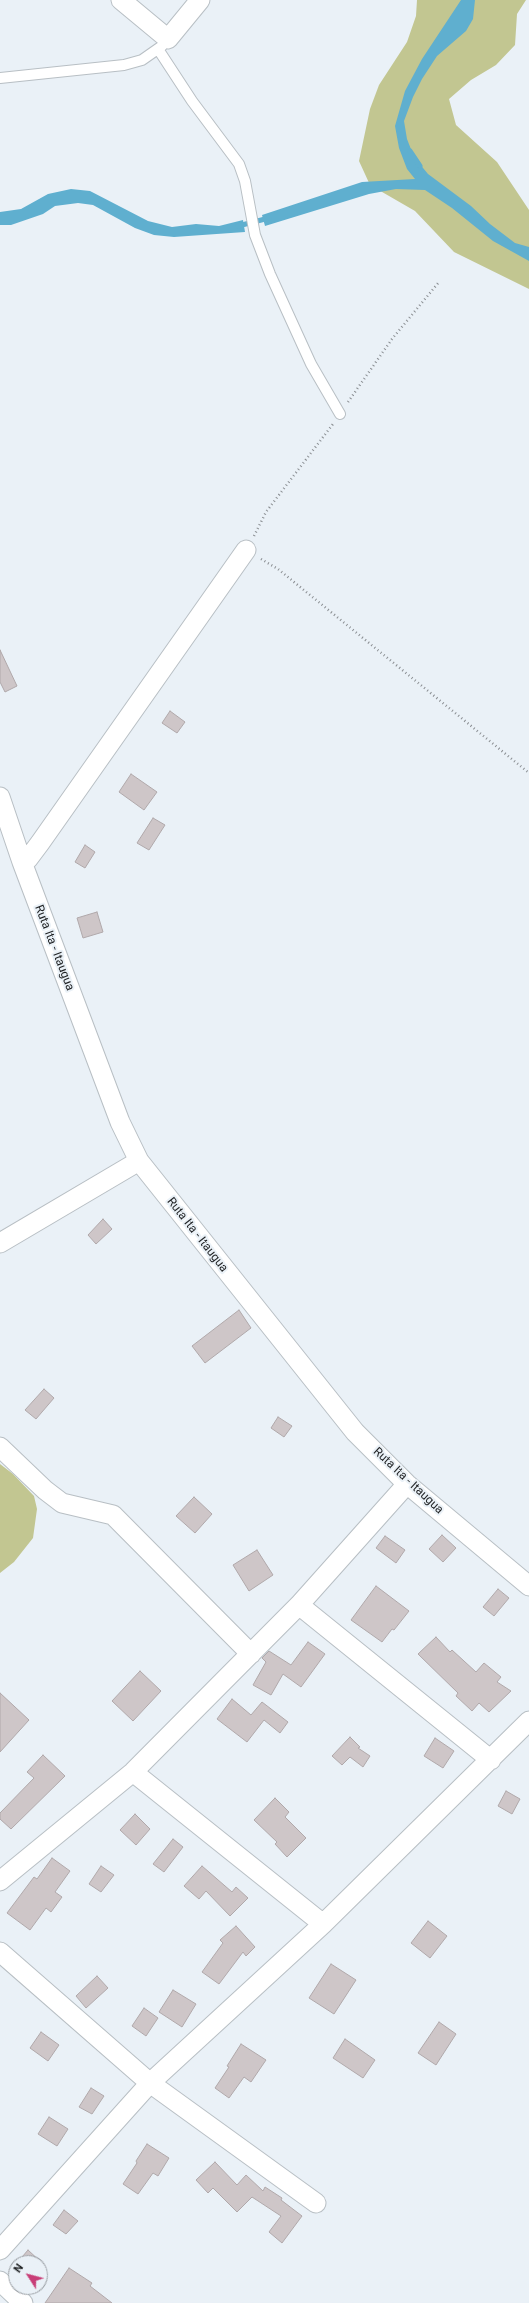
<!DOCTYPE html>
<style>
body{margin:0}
#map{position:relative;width:529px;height:2303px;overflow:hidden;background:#eaf1f7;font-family:Roboto,sans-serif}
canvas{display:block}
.north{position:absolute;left:8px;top:2255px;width:40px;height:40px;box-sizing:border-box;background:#eaf1f7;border:1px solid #989da2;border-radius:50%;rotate:306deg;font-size:11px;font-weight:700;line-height:16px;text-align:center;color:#1e2022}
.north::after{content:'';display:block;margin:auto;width:14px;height:18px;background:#c83e77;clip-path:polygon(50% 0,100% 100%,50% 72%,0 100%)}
</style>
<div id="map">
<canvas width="529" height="2303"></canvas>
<div class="north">N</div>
</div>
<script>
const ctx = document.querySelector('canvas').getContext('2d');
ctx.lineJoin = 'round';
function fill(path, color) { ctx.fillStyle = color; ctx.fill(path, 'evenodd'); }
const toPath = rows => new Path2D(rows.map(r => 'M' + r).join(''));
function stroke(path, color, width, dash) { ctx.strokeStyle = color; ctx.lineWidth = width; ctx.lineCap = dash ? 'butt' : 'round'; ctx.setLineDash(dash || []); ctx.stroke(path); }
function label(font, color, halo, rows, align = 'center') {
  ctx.font = font + ' Roboto,sans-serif'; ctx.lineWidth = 4; ctx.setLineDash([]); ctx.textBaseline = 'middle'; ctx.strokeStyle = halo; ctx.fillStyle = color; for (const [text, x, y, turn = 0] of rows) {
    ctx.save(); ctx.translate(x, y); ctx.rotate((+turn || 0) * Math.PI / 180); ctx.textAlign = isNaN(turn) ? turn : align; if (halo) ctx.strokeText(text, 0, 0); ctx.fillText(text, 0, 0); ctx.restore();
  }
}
const green = toPath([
 [417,0,526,0,517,14,515,45,496,65,471,80,449,99,456,125,497,162,529,210,529,289,454,252,415,211,370,185,359,161,370,109,379,85,407,42,416,16],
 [0,1464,13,1474,34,1496,37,1509,33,1538,14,1562,0,1573]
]);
const water = toPath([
 [461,0,475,0,473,19,466,31,437,56,422,79,413,97,404,121,407,139,414,157,428,174,471,206,490,224,515,243,529,247,529,261,493,241,452,208,425,190,396,189,369,194,265,226,262,215,362,182,415,179,407,169,399,148,395,126,405,91,422,59],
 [71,189,90,191,148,221,172,227,196,224,219,226,243,220,245,232,174,237,154,235,135,228,93,205,78,203,55,206,43,214,11,225,0,225,0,212,21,209,48,194]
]);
const stream = toPath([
 [410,151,420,166],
 [238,226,269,218]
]);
const building = toPath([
 [0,650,17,686,5,692,0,682,0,650],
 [170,711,185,722,177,733,162,723,170,711],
 [131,774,157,792,144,810,119,792,131,774],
 [153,818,165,825,149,850,137,843,153,818],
 [85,845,95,852,85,868,75,862,85,845],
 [97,912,103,932,83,938,77,918,97,912],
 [103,1219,112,1229,96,1244,88,1235,103,1219],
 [239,1310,251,1328,205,1363,192,1346,239,1310],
 [44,1389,54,1398,36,1419,25,1410,44,1389],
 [278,1417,292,1426,284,1437,271,1428,278,1417],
 [194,1497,212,1514,195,1533,176,1516,194,1497],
 [442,1535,456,1548,443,1562,429,1549,442,1535],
 [385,1536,405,1550,396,1563,376,1548,385,1536],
 [257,1550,273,1575,249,1591,233,1565,257,1550],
 [376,1586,409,1611,394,1630,392,1629,382,1642,351,1620,376,1586],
 [498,1589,509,1598,494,1616,483,1607,498,1589],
 [436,1637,450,1652,452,1650,476,1672,484,1663,501,1677,497,1682,511,1691,489,1712,479,1703,472,1711,456,1696,458,1693,418,1654,436,1637],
 [308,1642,325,1654,301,1687,283,1674,271,1695,253,1685,266,1662,262,1658,269,1651,291,1665,308,1642],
 [140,1671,161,1691,133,1721,112,1701,140,1671],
 [0,1693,29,1720,0,1752,0,1693],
 [232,1699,251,1715,262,1702,288,1722,280,1733,264,1720,247,1742,217,1719,232,1699],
 [350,1737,360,1747,358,1748,370,1756,363,1767,350,1757,342,1765,332,1756,350,1737],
 [435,1738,454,1751,443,1768,424,1756,435,1738],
 [43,1755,65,1776,11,1829,0,1819,0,1813,34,1778,27,1772,43,1755],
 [506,1791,520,1799,512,1814,498,1806,506,1791],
 [275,1798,289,1812,285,1817,306,1838,287,1857,275,1844,277,1842,254,1820,275,1798],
 [135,1814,150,1829,136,1845,120,1830,135,1814],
 [173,1839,183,1847,164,1872,153,1864,173,1839],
 [52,1858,70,1871,55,1892,62,1897,51,1912,46,1908,30,1930,7,1913,34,1877,37,1879,52,1858],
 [101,1866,114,1875,101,1892,89,1884,101,1866],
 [202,1866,232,1892,236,1887,248,1898,230,1916,206,1891,199,1899,184,1886,202,1866],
 [428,1921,447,1936,430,1958,411,1943,428,1921],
 [236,1926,255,1947,246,1956,243,1952,219,1984,202,1972,223,1943,220,1940,236,1926],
 [331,1964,356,1980,334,2014,309,1998,331,1964],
 [97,1976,108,1988,86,2008,76,1996,97,1976],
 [173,1990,196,2004,182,2027,159,2012,173,1990],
 [144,2008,158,2018,146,2036,132,2026,144,2008],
 [439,2022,456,2034,436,2065,418,2053,439,2022],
 [41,2032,59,2045,48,2061,30,2048,41,2032],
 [345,2039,375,2060,363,2078,333,2058,345,2039],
 [241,2044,266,2060,251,2082,244,2077,229,2098,215,2088,229,2067,227,2066,241,2044],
 [91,2088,104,2096,92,2114,79,2107,91,2088],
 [49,2117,68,2129,57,2146,38,2134,49,2117],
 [147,2144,169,2158,158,2176,153,2173,138,2194,123,2184,137,2163,136,2161,147,2144],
 [215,2162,237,2185,246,2175,263,2191,265,2187,282,2198,281,2200,302,2216,282,2243,269,2232,281,2216,252,2197,237,2212,213,2188,208,2193,196,2180,215,2162],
 [64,2210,78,2221,66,2234,53,2225,64,2210],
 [28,2250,42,2263,40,2265,40,2263,17,2263,28,2250],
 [69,2268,92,2283,90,2286,112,2303,45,2303,69,2268]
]);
const path = toPath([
 [348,402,392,339,439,282],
 [254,536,266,512,333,424],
 [261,559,278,569,529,773]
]);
const service = toPath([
 [158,49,192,101,239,164,245,181,255,235,270,274,311,364,340,414],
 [0,78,124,65,142,60,162,46]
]);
const minor = toPath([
 [121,0,168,39,200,0],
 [0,797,22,862,120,1122,139,1161,355,1432,407,1484,529,1586],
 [22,862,28,859,40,843,246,550],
 [0,1243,139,1161],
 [0,1447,45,1490,62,1503,113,1515,251,1654],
 [299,1605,491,1760],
 [133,1772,323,1924],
 [0,1881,133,1772,299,1605,407,1484],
 [0,1952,150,2083,316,2203],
 [0,2250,150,2083,323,1924,529,1721],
 [0,2281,23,2303]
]);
const streetNames = [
 ["Ruta Ita - Itaugua",54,948,69],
 ["Ruta Ita - Itaugua",197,1235,52],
 ["Ruta Ita - Itaugua",408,1481,43]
];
fill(green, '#c2c691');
fill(water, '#5fafcf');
stroke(stream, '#5fafcf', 5);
fill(building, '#cec6c8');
stroke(building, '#b0a8aa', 1);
stroke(service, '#b8bfc4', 12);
stroke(minor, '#b8bfc4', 21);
stroke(path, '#8a8e92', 2.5, [1, 3]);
stroke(service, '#fff', 10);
stroke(minor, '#fff', 19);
label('12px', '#1e2022', '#eaf1f7', streetNames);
</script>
